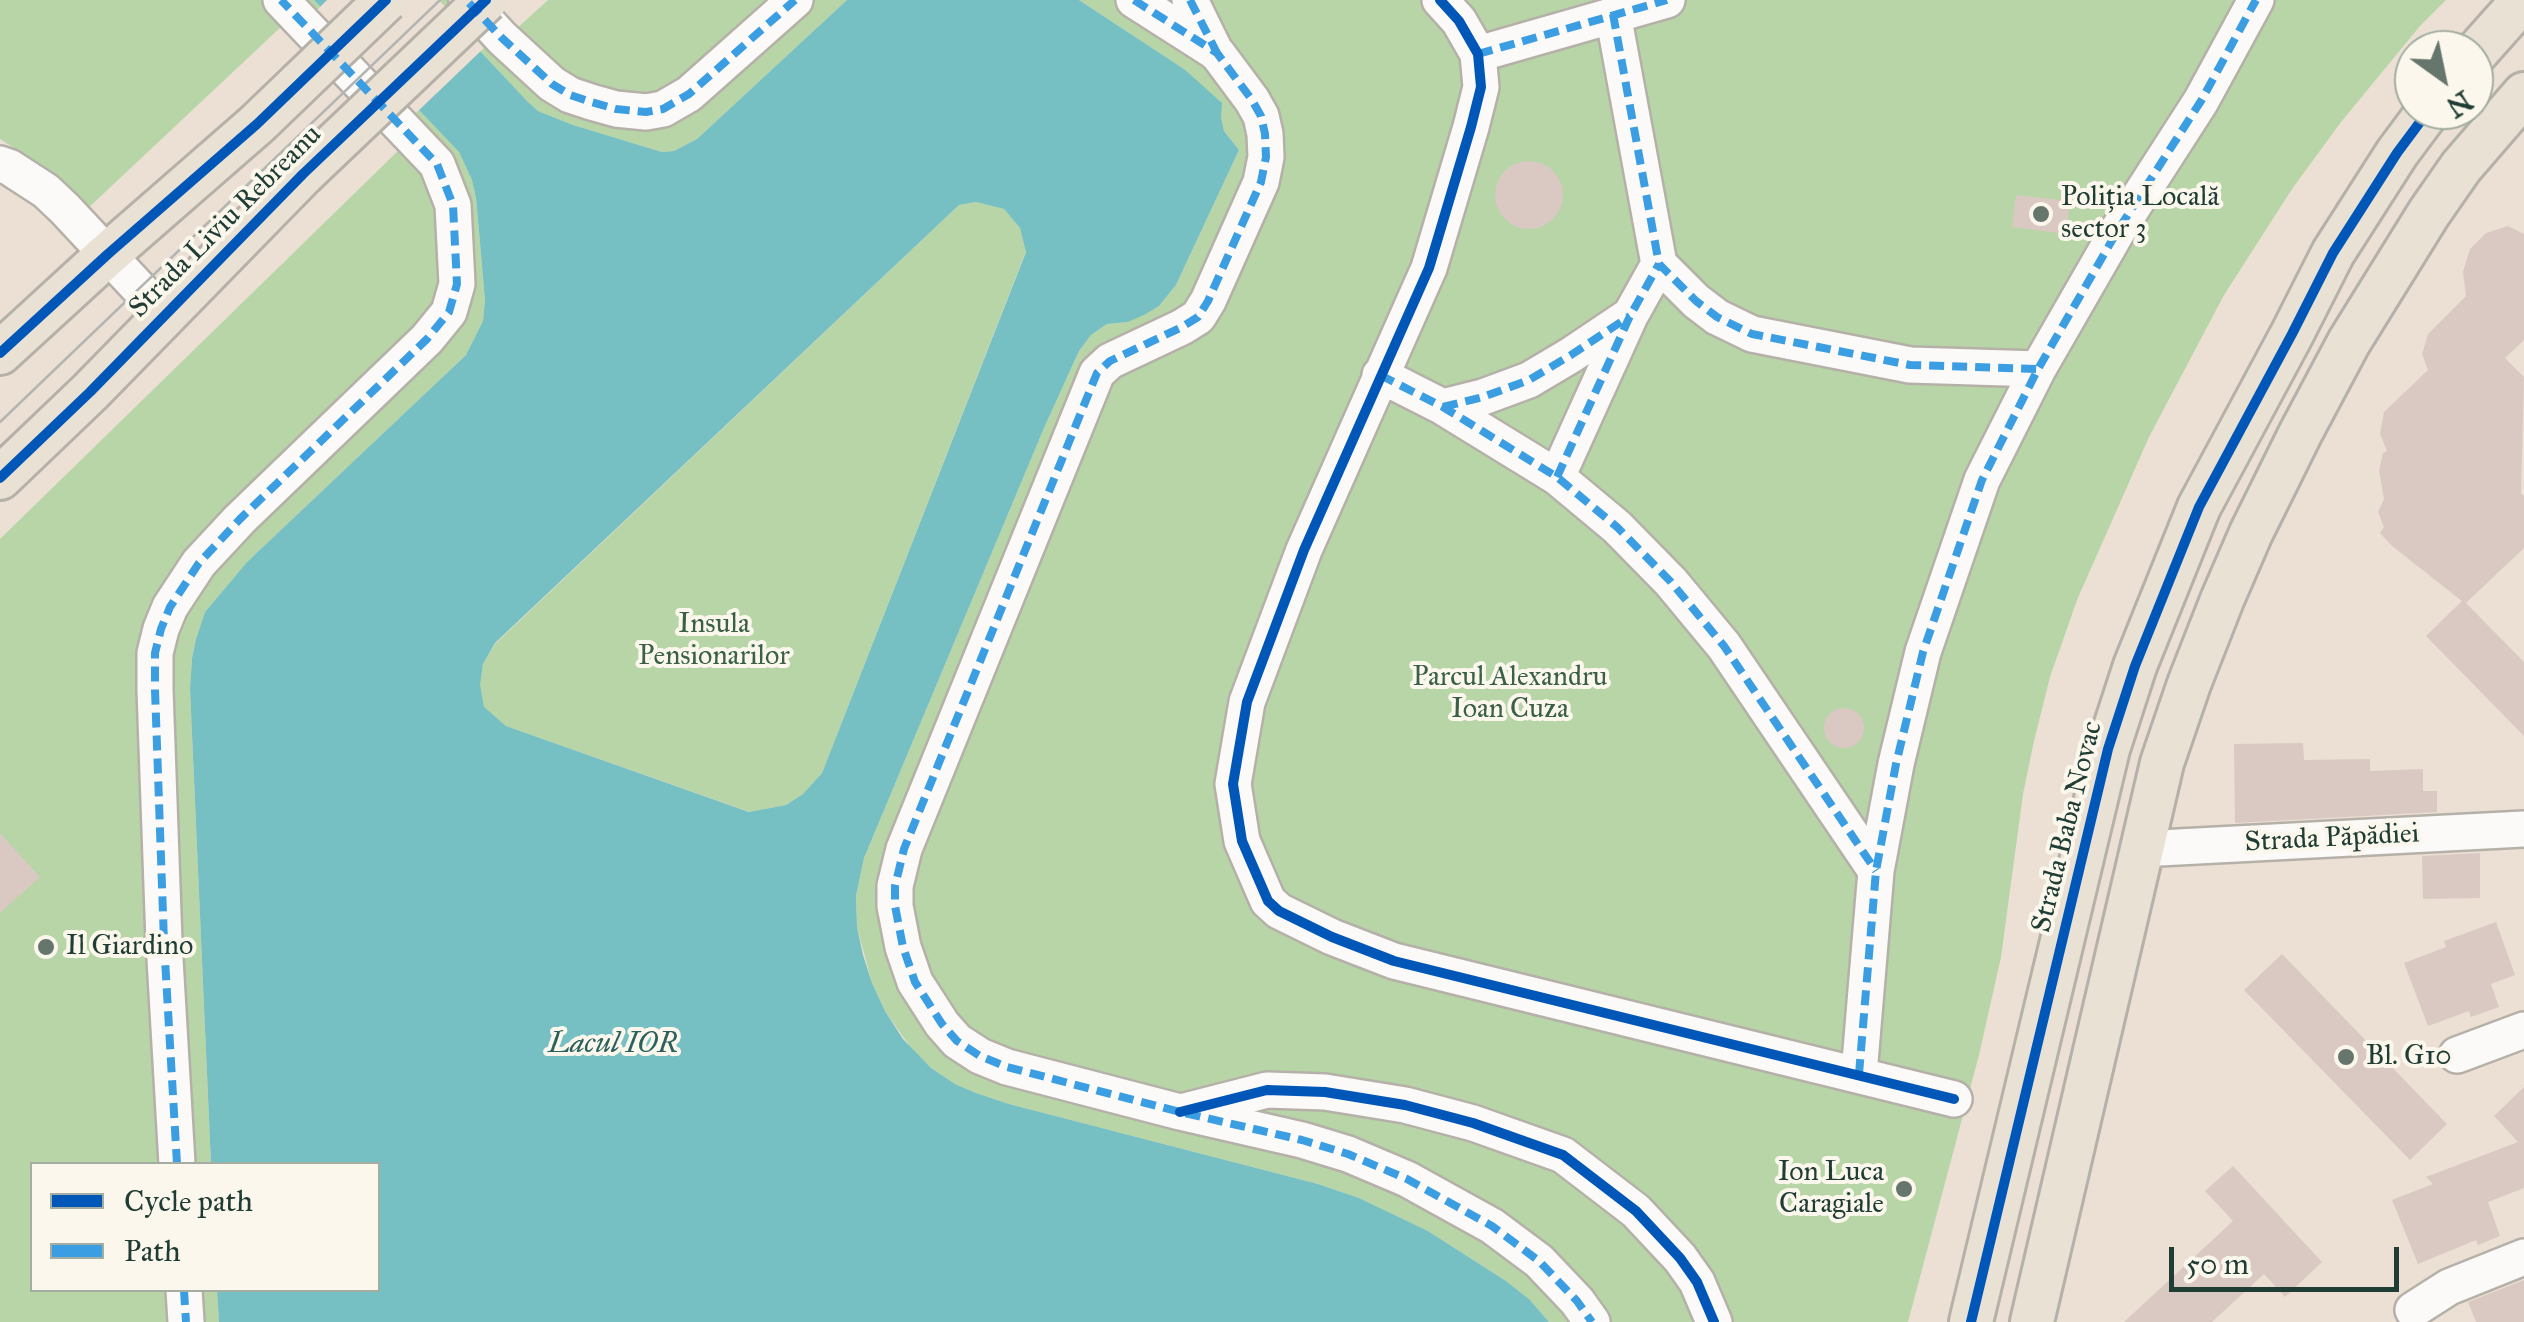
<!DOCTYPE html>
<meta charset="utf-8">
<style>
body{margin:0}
#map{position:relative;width:2524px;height:1322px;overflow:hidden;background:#ebe0d3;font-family:"IM FELL Great Primer",serif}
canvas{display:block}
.legend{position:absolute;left:30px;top:1162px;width:350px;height:130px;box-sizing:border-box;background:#fbf7ec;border:2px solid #a3ada2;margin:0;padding:12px 18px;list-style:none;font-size:30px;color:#1f3d34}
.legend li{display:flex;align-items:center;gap:20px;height:50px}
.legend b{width:50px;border:2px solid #a3ada2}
.north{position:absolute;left:2394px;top:30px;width:100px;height:100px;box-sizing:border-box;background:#fbf7ec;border:2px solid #a3ada2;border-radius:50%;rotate:147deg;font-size:28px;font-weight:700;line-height:40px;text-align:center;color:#1f3d34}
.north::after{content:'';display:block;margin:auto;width:35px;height:45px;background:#66766c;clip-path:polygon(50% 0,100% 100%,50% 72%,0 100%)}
.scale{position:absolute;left:2169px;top:1247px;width:230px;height:45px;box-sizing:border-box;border:5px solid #1f3d34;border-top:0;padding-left:12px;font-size:30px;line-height:35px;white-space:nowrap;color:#1f3d34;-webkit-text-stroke:8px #fbf7ec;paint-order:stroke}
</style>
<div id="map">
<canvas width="2524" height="1322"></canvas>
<ul class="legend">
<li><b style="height:12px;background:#0057b8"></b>Cycle path</li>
<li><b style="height:12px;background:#3c9ee2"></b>Path</li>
</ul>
<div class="north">N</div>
<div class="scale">50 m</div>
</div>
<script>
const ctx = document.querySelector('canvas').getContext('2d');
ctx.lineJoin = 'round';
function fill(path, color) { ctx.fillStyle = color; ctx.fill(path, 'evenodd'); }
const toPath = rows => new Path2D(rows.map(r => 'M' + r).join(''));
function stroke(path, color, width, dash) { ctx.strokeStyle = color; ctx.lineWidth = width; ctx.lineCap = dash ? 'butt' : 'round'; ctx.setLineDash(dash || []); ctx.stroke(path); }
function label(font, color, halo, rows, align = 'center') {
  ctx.font = font + ' "IM FELL Great Primer",serif'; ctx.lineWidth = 8; ctx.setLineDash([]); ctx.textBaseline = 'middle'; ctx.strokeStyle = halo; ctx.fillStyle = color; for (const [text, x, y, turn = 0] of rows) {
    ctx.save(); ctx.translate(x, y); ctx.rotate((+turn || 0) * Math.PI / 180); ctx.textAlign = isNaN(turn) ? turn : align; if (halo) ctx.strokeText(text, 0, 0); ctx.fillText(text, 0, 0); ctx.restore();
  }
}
const green = toPath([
 [0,0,314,0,459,152,472,180,476,198,485,300,483,321,466,355,247,562,205,612,196,639,192,658,190,690,211,1164,32,1164,32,1290,217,1290,219,1322,0,1322,0,539,402,147,283,25,86,210,41,165,0,139],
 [432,0,483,0,513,32,548,0,847,0,697,139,674,151,662,152,573,125,538,111,528,102],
 [1079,0,2446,0,2420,26,2341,122,2292,189,2224,295,2149,437,2077,600,2050,677,2034,741,2023,794,2001,957,1979,1055,1908,1322,1549,1322,1529,1299,1506,1281,1428,1231,1359,1198,1318,1184,1009,1104,976,1093,955,1084,931,1068,914,1052,885,1011,872,983,857,927,856,896,864,858,1044,428,1079,351,1091,335,1107,324,1128,322,1159,306,1176,285,1239,150,1224,131,1221,117,1184,69],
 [976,202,1004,209,1020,228,1026,251,822,773,803,794,786,805,750,812,506,726,484,708,479,685,483,664,495,644,959,205]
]);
const water = toPath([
 [314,0,432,0,528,102,538,111,573,125,662,152,674,151,697,139,847,0,1079,0,1184,69,1222,103,1221,117,1224,131,1239,150,1176,285,1159,306,1144,315,1128,322,1107,324,1091,335,1079,351,1044,428,864,858,856,896,857,927,863,955,872,983,885,1011,903,1039,931,1068,955,1084,976,1093,1009,1104,1318,1184,1359,1198,1428,1231,1506,1281,1529,1299,1549,1322,219,1322,217,1290,378,1290,378,1164,211,1164,190,689,192,658,196,639,205,612,247,562,466,355,483,321,485,300,476,198,472,180,459,152],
 [976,202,1004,209,1020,228,1026,252,822,773,803,794,786,805,749,812,506,726,484,707,480,685,483,664,495,643,959,205]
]);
const pier = toPath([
 [327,0,439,0,484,48,416,113,317,10]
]);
const building = toPath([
 '1495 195a34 34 0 1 1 68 0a34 34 0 1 1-68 0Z',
 [2016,195,2070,201,2066,234,2012,227],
 [2508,226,2524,234,2524,340,2505,358,2524,377,2521,493,2524,496,2524,548,2466,603,2524,662,2524,736,2426,636,2462,601,2392,546,2380,533,2384,527,2378,512,2384,499,2379,470,2383,453,2387,451,2380,434,2384,412,2428,370,2422,354,2428,334,2466,296,2463,272,2470,249,2486,233],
 '1824 728a20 20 0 1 1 40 0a20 20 0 1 1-40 0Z',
 [2303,743,2304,760,2370,759,2370,771,2423,769,2423,791,2437,791,2437,812,2235,823,2234,744],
 [0,833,40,877,0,913],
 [2480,853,2480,898,2423,899,2422,856],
 [2496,922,2515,975,2491,984,2499,1007,2471,1017,2469,1011,2428,1026,2404,963,2446,947,2444,941],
 [2282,954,2447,1124,2410,1160,2244,990],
 [2524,1087,2524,1188,2488,1202,2500,1236,2478,1245,2476,1240,2418,1264,2392,1200,2433,1184,2426,1177,2518,1142,2494,1116],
 [2233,1166,2322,1262,2285,1297,2264,1274,2212,1322,2124,1322,2233,1221,2205,1191],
 [2524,1280,2524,1322,2476,1322,2468,1302]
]);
const minor = toPath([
 [467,0,502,38,552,84,570,95,591,102,616,109,646,112,663,109,689,94,795,0],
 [1134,0,1217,53,1252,100,1261,116,1265,134,1266,157,1261,182,1208,301,1198,317,1182,327,1110,361,1097,373,904,849,895,886,895,906,903,947,915,982,942,1024,957,1041,980,1056,1007,1067,1180,1112,1302,1140,1348,1154,1407,1179,1492,1226,1539,1261,1577,1301,1592,1322],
 [1190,0,1216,53],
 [1440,0,1459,21,1478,54,1481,87,1471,127,1429,268,1304,550,1247,702,1233,784,1242,841,1268,901,1279,911,1332,937,1394,961,1954,1099],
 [1613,14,1659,264,1696,301,1717,317,1752,334,1910,365,2038,369],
 [1478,54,1667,0],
 [0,164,9,167,46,191,65,209,164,315],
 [1380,375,1443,407,1557,477,1617,527,1671,582,1724,646,1876,871],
 [1443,407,1483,397,1529,380,1571,355,1629,316],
 [1557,477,1630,316,1659,264],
 [2140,849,2524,829],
 [2457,1055,2524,1030],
 [1859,1074,1876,871,1896,764,1923,652,1982,480,2038,369,2118,230,2201,101,2256,0],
 [1185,1111,1267,1090,1325,1092,1405,1105,1473,1123,1563,1155,1636,1211,1680,1258,1697,1282,1714,1322],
 [177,1164,164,942,155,690,155,653,161,629,170,607,199,563,240,519,427,339,449,312,457,284,453,205,437,164,281,0],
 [184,1290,186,1322],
 [2413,1310,2449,1287,2524,1257]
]);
const major = toPath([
 [2474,55,2523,0],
 [0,353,108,254,257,124],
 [0,478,90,392,303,174],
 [1971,1322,2108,749,2135,666,2199,507,2292,334,2333,253,2397,153,2429,110],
 [2032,1322,2162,763,2189,684,2222,600,2251,533,2300,434,2349,342,2429,213,2461,167,2524,94]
]);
const tram = toPath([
 [0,422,440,0]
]);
const majorBridge = toPath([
 [257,124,386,0],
 [303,174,486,0]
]);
const quiet = toPath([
 [1134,0,1217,53,1252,100,1261,116,1265,134,1266,157,1261,182,1208,301,1198,317,1182,327,1110,361,1097,373,904,849,895,886,895,906,903,947,915,982,942,1024,957,1041,980,1056,1007,1067,1180,1112,1302,1140,1348,1154,1407,1179,1492,1226,1539,1261,1577,1301,1592,1322],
 [1190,0,1217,53],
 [469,3,502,38,552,84,570,95,591,102,616,109,646,112,663,109,689,94,795,0],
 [1613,14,1659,264,1696,301,1717,317,1752,334,1910,365,2038,369],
 [1478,54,1667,0],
 [1380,375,1443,407,1557,477,1617,527,1671,582,1724,646,1876,871],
 [1443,407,1483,397,1529,380,1571,355,1630,316],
 [1557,477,1630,316,1659,264],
 [1859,1074,1876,871,1896,764,1923,652,1982,480,2038,369,2118,230,2201,101,2256,0],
 [177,1164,164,942,155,690,155,653,161,629,170,607,199,563,240,519,427,339,449,312,457,284,453,205,437,164,281,0],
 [184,1290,186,1322]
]);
const cycleway = toPath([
 [1440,0,1459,21,1478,54,1481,87,1471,127,1429,268,1304,550,1247,702,1233,784,1242,841,1268,901,1279,911,1332,937,1394,961,1954,1099],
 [0,353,108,254,257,124,386,0],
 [0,478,90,392,303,174,486,0],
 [1180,1112,1267,1090,1325,1092,1405,1105,1473,1123,1563,1155,1636,1211,1680,1258,1697,1282,1714,1322],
 [1971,1322,2108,749,2135,666,2199,507,2292,334,2333,253,2397,153,2429,110]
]);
const markers = [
 [2041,214,10,"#66766c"],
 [46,947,10,"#66766c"],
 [2346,1057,10,"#66766c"],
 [1904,1189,10,"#66766c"]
];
const poiNames = [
 ["Poliția Locală",2061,198],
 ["sector 3",2061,230],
 ["Il Giardino",66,947],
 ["Bl. G10",2366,1057],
 ["Ion Luca",1884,1173,"right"],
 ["Caragiale",1884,1205,"right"]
];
const streetNames = [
 ["Strada Liviu Rebreanu",226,222,-45],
 ["Strada Baba Novac",2068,827,-76],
 ["Strada Păpădiei",2332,839,-3]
];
const parkNames = [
 ["Insula",714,625],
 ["Pensionarilor",714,657],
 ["Parcul Alexandru",1510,678],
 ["Ioan Cuza",1510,710]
];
const waterNames = [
 ["Lacul IOR",613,1045]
];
fill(green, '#b7d5a7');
fill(water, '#76c0c4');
fill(pier, '#ebe0d3');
fill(building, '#d9c9c2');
stroke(minor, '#b5b0a8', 40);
stroke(major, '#b5b0a8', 48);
stroke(minor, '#fcfaf8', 35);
stroke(major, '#e8e1d4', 42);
stroke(tram, '#b3b5b2', 2.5);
stroke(majorBridge, '#b5b0a8', 48, []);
stroke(majorBridge, '#e8e1d4', 42);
stroke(quiet, '#3c9ee2', 8, [15, 8]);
stroke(cycleway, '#0057b8', 10);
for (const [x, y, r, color] of markers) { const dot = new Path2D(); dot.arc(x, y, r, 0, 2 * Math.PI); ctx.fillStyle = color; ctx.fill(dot); stroke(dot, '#fbf7ec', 4); }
label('28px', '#1f3d34', '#fbf7ec', poiNames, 'left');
label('28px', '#1f3d34', '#fbf7ec', streetNames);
label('28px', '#3a6148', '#fbf7ec', parkNames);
label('italic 30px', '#2a605d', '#fbf7ec', waterNames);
</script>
